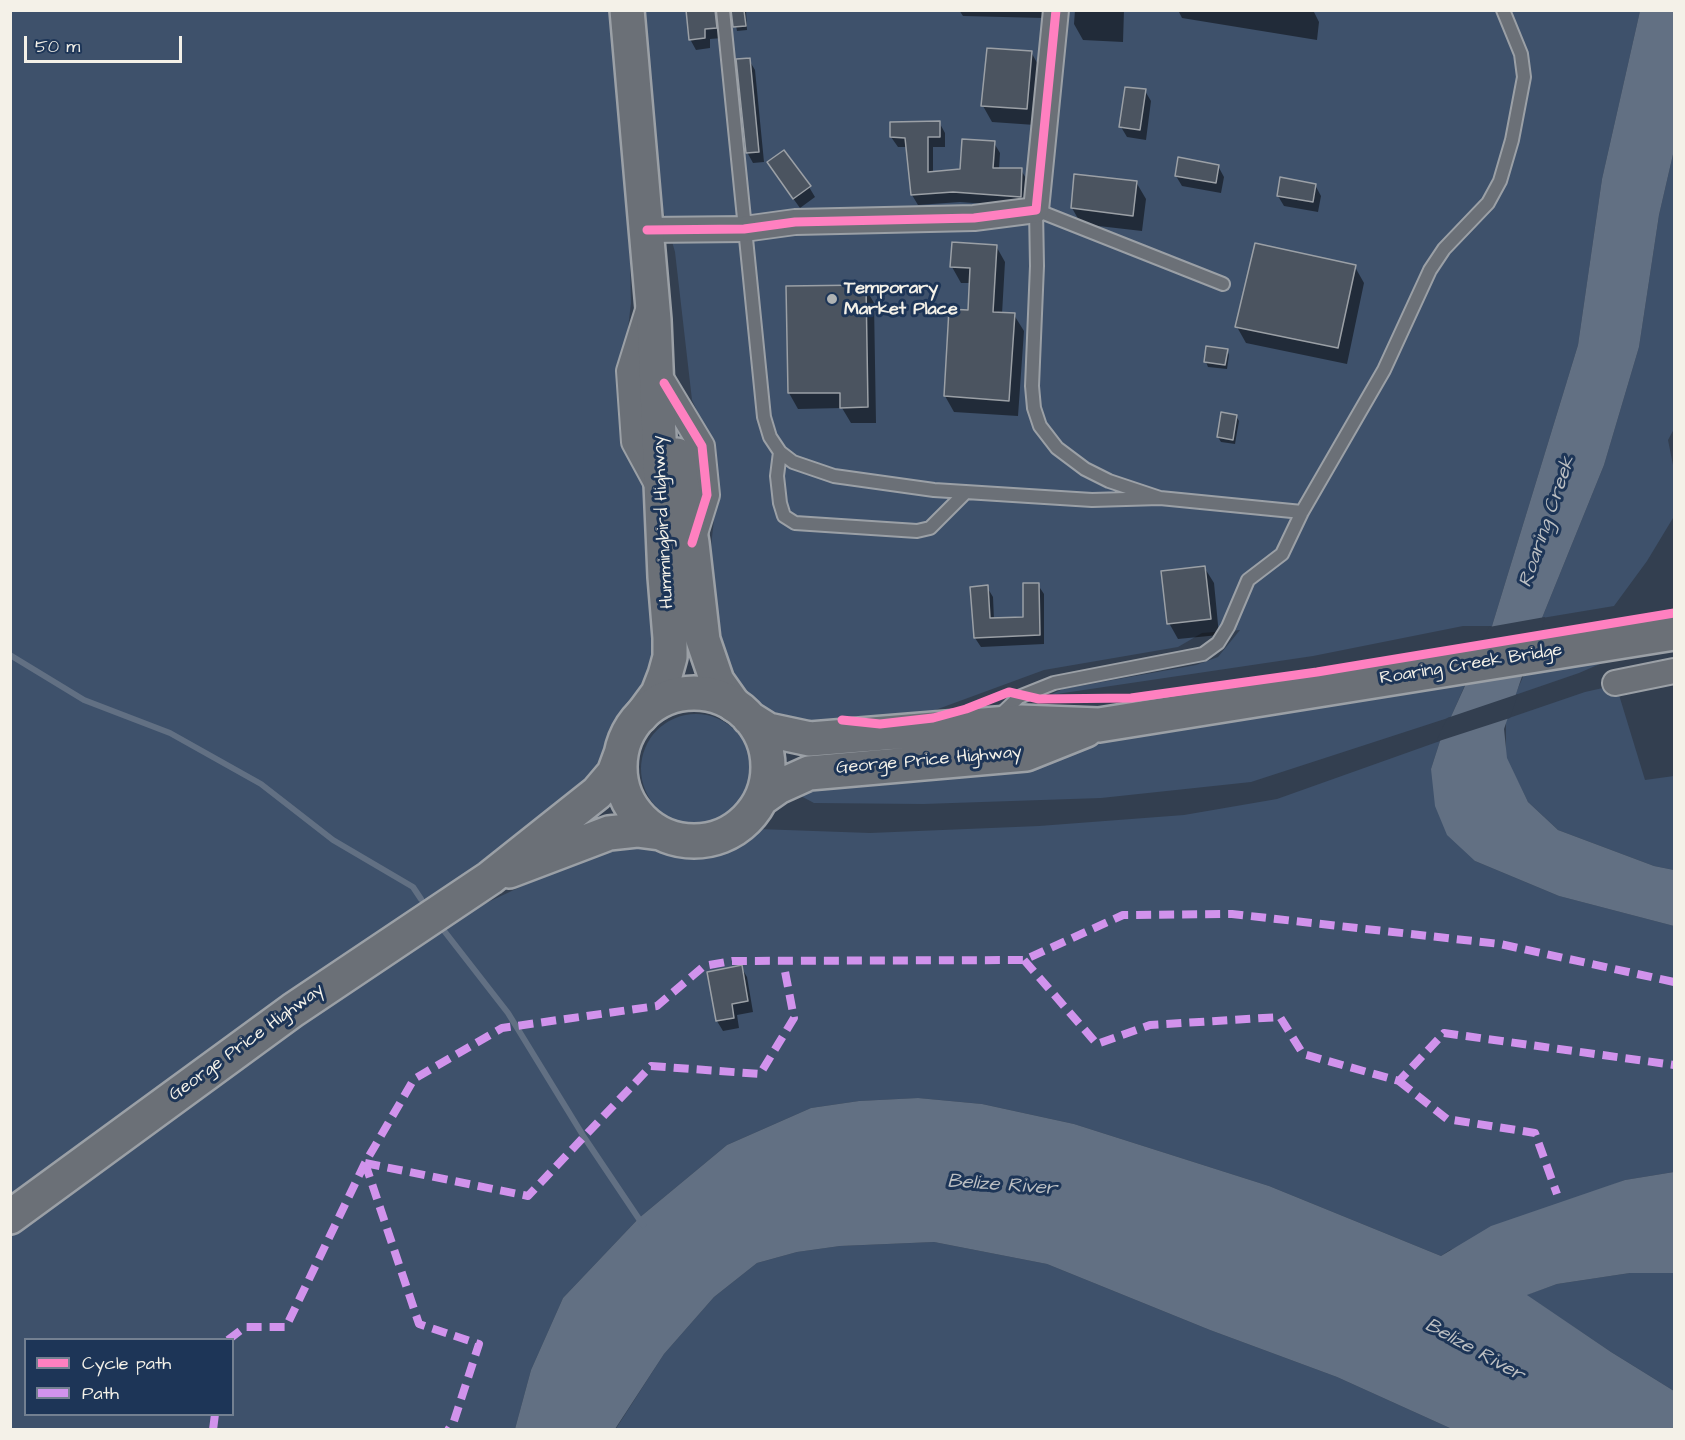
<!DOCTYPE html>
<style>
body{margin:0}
#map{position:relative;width:1685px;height:1440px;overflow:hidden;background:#333f50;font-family:"Architects Daughter",sans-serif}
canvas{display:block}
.frame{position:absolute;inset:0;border:12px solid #f4f1e8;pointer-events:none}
.legend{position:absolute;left:24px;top:1338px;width:210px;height:78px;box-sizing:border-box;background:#1d3557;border:2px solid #738091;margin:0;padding:8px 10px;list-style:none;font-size:18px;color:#f4f1e8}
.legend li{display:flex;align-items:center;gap:12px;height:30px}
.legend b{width:30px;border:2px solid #738091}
.scale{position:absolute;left:24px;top:36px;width:158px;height:27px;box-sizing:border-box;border:3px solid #f4f1e8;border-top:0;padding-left:8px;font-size:18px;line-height:21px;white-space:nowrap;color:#f4f1e8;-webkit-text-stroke:4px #1d3557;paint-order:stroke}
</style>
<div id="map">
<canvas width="1685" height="1440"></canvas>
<div class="frame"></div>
<ul class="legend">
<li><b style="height:8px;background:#ff80c0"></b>Cycle path</li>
<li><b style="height:8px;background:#d193ec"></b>Path</li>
</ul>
<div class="scale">50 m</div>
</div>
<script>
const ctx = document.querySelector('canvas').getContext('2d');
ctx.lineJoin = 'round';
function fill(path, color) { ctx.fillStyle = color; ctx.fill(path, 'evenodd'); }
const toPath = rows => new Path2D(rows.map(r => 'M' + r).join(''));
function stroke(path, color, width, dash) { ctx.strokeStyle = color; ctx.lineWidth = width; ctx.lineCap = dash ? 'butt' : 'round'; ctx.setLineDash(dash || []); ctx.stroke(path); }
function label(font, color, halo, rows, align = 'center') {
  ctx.font = font + ' "Architects Daughter",sans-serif'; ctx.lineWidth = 6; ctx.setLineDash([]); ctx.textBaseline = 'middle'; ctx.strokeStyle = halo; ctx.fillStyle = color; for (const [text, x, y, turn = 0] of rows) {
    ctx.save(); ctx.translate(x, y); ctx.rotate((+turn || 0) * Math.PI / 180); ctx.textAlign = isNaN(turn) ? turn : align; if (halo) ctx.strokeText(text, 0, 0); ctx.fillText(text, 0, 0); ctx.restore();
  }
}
const green = toPath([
 [11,11,610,11,621,125,630,262,631,303,623,370,644,476,645,547,650,559,656,611,653,668,613,750,592,779,461,876,11,1195],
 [642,11,1640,11,1602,179,1578,345,1492,626,1463,626,1313,656,1050,695,1063,689,1196,665,1218,657,1240,630,1202,633,1178,647,1044,670,927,713,819,722,796,720,778,717,752,702,738,687,719,652,713,631,711,547,716,500,712,444,692,400,675,252,662,206],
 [1674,150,1674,429,1668,440,1674,470,1673,518,1647,561,1614,606,1542,618,1604,465,1639,347,1659,215],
 [1623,654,1579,673,1515,695,1526,670],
 [1468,678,1451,717,1251,782,1101,798,923,804,814,803,797,794,815,786,1044,762,1122,734],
 [1616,685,1645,780,1674,776,1674,870,1654,866,1558,830,1528,802,1506,758,1506,719,1585,692],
 '641 769a55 55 0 1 1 110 0a55 55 0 1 1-110 0Z',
 [1440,741,1431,769,1475,861,1559,896,1674,926,1674,1172,1625,1180,1450,1250,1441,1256,1269,1186,1074,1124,982,1104,918,1098,859,1101,811,1108,727,1145,639,1218,563,1298,531,1370,515,1429,11,1429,10,1236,282,1035,467,912,605,847,653,845,690,857,710,857,742,845,758,829,870,833,1039,826,1184,815,1277,799],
 [26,1340,232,1340,232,1414,26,1414],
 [934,1242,1047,1264,1210,1330,1337,1377,1452,1429,615,1430,664,1354,714,1297,757,1263,797,1252,840,1246],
 [1630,1273,1674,1273,1674,1391,1611,1352,1526,1295,1557,1284]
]);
const water = toPath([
 [1640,11,1674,11,1674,150,1659,215,1639,347,1604,465,1542,618,1504,729,1507,758,1528,802,1558,830,1654,866,1674,870,1674,926,1559,896,1475,861,1447,835,1435,806,1431,769,1440,741,1492,626,1578,345,1602,179],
 [918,1098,982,1104,1074,1124,1269,1186,1441,1256,1491,1226,1625,1180,1674,1172,1674,1273,1630,1273,1557,1284,1527,1295,1611,1352,1674,1391,1674,1429,1452,1429,1337,1377,1210,1330,1047,1264,934,1242,840,1246,797,1252,757,1263,714,1297,664,1354,615,1429,515,1429,531,1370,563,1298,639,1218,727,1145,811,1108,859,1101]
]);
const pier = toPath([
 [1545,617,1530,669,1464,679,1489,627],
 [1518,694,1510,718,1436,742,1447,718]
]);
const shadow = toPath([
 [688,10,722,10,722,38,710,39,710,48,696,50,690,39],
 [733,10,746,10,747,30,737,31],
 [959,10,1044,10,1044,18,963,16],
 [1075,10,1124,10,1123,42,1083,40,1074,24],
 [1178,10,1313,10,1319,22,1317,40,1182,18],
 [1031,52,1040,68,1035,125,992,122,983,106],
 [749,60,755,70,764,162,753,163,747,152],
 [1145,91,1151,101,1146,140,1127,137,1121,127],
 [939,122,945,133,945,147,933,147,933,173,962,170,994,143,1000,153,999,169,1021,170,1027,180,1026,207,960,202,918,205,912,195,907,147,898,147,891,137],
 [1218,166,1224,177,1221,193,1182,186,1176,176],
 [775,173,809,187,815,197,800,208],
 [1136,182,1146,199,1142,231,1081,224,1072,208],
 [1315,185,1321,196,1318,212,1284,206,1278,196],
 [996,246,1005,262,1002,314,1014,315,1024,331,1018,416,954,412,945,396,970,312,971,283,961,283,952,267],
 [1355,267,1364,283,1347,364,1246,343,1237,327],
 [865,287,874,303,876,423,851,423,842,408,798,409,789,393],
 [1227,350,1229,355,1227,369,1208,367,1206,362],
 [1236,416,1239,421,1235,444,1221,442,1218,437],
 [1204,567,1214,583,1219,635,1178,639,1169,623],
 [1038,585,1044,594,1044,644,981,647,975,638,987,587,993,597,994,620,1025,619],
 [741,967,747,977,753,1012,737,1015,739,1028,723,1031,717,1021,708,973]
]);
const stream = toPath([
 [10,655,84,700,170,733,261,784,333,840,413,887,421,899],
 [445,932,508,1013,584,1137,643,1225]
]);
const building = toPath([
 [686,10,715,10,717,28,705,29,705,38,689,40,686,10],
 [731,10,744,10,746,26,733,27,731,10],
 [987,48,1032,51,1027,109,981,106,987,48],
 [750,58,759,152,746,153,736,59,750,58],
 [1125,87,1146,89,1140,130,1119,127,1125,87],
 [940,121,940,137,928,137,928,172,960,169,962,139,995,141,993,168,1022,168,1021,197,953,192,911,195,905,138,890,137,890,122,940,121],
 [784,150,811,186,793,199,767,162,784,150],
 [1178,157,1219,165,1216,183,1175,176,1178,157],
 [1074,174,1137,181,1133,216,1071,208,1074,174],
 [1280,177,1316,184,1313,202,1277,196,1280,177],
 [952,242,997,245,993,312,1015,313,1009,401,944,396,949,309,968,310,970,268,950,267,952,242],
 [1255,243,1356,265,1338,348,1235,327,1255,243],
 [866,285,868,407,840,408,840,393,788,393,786,286,866,285],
 [1206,346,1228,349,1225,365,1204,362,1206,346],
 [1221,412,1237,415,1233,440,1217,437,1221,412],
 [1205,566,1211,619,1167,624,1161,571,1205,566],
 [1023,583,1039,583,1040,635,974,638,970,587,988,585,990,618,1023,617,1023,583],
 [742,965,748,1001,732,1004,734,1018,716,1021,707,972,742,965]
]);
const service = toPath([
 [723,10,764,417,770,437,780,452,793,462,834,476,934,490,1092,500,1160,498],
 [1223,284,1036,210,1037,266,1032,386,1034,408,1040,426,1057,448,1085,469,1109,481,1160,498,1302,512],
 [780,452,777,476,780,503,784,516,795,523,917,531,930,528,966,492],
 [998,717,1019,697,1054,683,1203,654,1218,643,1228,627,1248,580,1282,554,1302,512,1384,370,1430,270,1444,249,1488,203,1500,181,1512,140,1524,77,1521,54,1503,10]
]);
const minor = toPath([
 [647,230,744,229,795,222,974,218,1036,210,1056,10],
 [648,310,629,371,634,442,659,488],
 [664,383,702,446,707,495,693,540],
 [1615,683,1674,671]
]);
const primary = toPath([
 [627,10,654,320,665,577,670,638,670,657,665,675,658,693,641,716],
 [677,455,692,543,703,640,717,681,734,705]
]);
const trunk = toPath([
 '620 767a74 74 0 1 1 148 0a74 74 0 1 1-148 0Z',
 [749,718,768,730,810,739,1021,722,1099,725,1674,633],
 [761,799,778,787,809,773,1026,754,1086,730],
 [509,871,609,833,637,830,660,833],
 [10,1217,293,1010,490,878,597,793,614,773,621,754]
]);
const quiet = toPath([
 [1024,960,1097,1044,1150,1025,1280,1017,1303,1054,1399,1081,1444,1033,1674,1065],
 [1399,1081,1447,1119,1535,1133,1557,1194],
 [365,1163,528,1196,651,1066,760,1074,794,1018,783,961],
 [365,1163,419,1324,479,1344,454,1421,448,1430],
 [228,1340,245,1327,286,1327,365,1163,414,1079,502,1028,657,1006,704,966,732,961,1024,960,1123,915,1232,914,1500,944,1674,982],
 [213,1430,215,1414]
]);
const cycleway = toPath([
 [647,230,744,229,795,222,974,218,1036,210,1056,10],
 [664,383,702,446,707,495,692,543],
 [842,720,880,724,933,718,966,709,1009,692,1039,699,1131,698,1317,672,1674,613]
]);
const markers = [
 [832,299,6,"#b0b3b3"]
];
const poiNames = [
 ["Temporary",844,289],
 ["Market Place",844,310]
];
const streetNames = [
 ["Hummingbird Highway",664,522,-93],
 ["Roaring Creek Bridge",1471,665,-9],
 ["George Price Highway",929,761,-5],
 ["George Price Highway",247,1043,-36]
];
const waterNames = [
 ["Roaring Creek",1548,522,-71],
 ["Belize River",1002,1186,4],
 ["Belize River",1474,1351,29]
];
fill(green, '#3e516b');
fill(water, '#627083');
fill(pier, '#333f50');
fill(shadow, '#0007');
stroke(stream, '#627083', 6);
fill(building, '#4b5460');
stroke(building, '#9ba0a6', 1.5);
stroke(service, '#9ba0a6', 16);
stroke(minor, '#9ba0a6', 28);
stroke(primary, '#9ba0a6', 38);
stroke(trunk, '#9ba0a6', 38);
stroke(service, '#6b7077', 12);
stroke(minor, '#6b7077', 24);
stroke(primary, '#6b7077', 33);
stroke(trunk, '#6b7077', 33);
stroke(quiet, '#d193ec', 8, [15, 8]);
stroke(cycleway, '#ff80c0', 9);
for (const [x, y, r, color] of markers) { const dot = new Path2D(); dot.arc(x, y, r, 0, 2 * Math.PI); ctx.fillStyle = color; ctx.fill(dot); stroke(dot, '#1d3557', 2); }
label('bold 18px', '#f4f1e8', '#1d3557', poiNames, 'left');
label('18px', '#f4f1e8', '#1d3557', streetNames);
label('italic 20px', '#bcbfc2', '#1d3557', waterNames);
</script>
